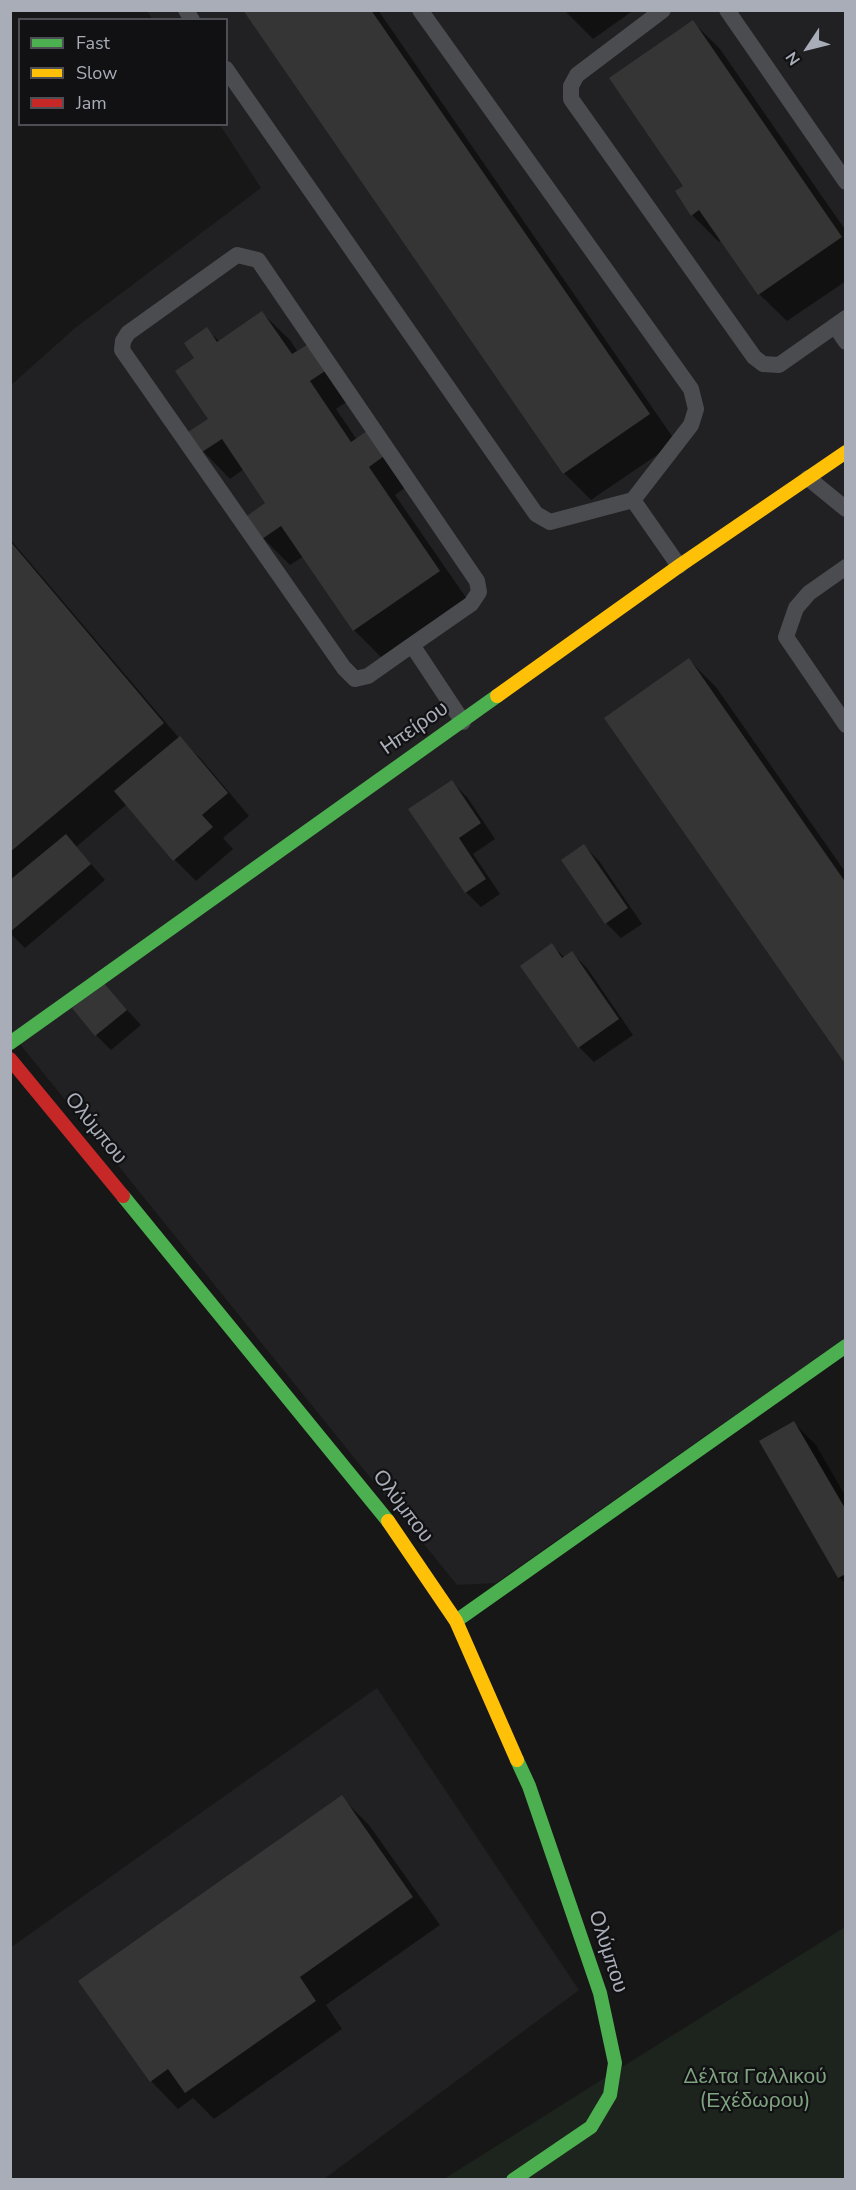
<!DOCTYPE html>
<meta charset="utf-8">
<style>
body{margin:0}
#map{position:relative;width:856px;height:2190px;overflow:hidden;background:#171717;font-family:"Nunito Sans",sans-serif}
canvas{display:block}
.frame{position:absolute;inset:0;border:12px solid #a8adb8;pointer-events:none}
.legend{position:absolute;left:18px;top:18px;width:210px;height:108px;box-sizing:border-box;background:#111113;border:2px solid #4d4f55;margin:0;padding:8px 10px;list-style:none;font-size:18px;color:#a8adb8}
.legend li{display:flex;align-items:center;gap:12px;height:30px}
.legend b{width:30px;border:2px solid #4d4f55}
.north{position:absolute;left:778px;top:18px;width:60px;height:60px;-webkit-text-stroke:4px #111113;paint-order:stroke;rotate:235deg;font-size:16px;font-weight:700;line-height:24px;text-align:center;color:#a8adb8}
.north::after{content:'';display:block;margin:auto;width:21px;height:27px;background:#a8adb8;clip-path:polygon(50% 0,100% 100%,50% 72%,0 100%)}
</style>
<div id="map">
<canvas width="856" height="2190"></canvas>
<div class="frame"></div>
<ul class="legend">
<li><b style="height:8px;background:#4caf50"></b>Fast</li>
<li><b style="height:8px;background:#ffc107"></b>Slow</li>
<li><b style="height:8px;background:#c62828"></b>Jam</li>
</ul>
<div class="north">N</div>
</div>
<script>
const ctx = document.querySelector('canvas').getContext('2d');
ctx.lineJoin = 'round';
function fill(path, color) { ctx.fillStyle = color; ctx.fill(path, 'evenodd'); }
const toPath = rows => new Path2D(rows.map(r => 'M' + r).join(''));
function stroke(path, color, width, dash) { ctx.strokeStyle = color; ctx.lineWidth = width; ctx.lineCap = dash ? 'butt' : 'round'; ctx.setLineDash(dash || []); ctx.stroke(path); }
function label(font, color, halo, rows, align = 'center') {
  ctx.font = font + ' "Nunito Sans",sans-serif'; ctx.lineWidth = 4.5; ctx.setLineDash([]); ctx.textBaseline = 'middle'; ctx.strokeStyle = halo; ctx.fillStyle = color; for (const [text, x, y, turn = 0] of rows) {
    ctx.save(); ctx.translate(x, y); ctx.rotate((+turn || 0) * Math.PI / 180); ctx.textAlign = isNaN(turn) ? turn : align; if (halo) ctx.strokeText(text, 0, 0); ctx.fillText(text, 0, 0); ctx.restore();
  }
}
const built = toPath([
 [147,11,845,11,845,1338,496,1583,457,1585,11,1033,10,386,75,328,261,188,220,125,226,124,226,20,152,19],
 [377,1688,579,1990,324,2179,11,2179,10,1948]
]);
const green = toPath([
 [845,1927,845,2179,444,2179]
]);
const shadow = toPath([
 [245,10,378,10,676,442,591,500,564,473],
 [564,10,634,10,593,39],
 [693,22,720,49,846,231,846,281,787,321,759,294,722,240,719,242,692,215,685,186],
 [262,313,290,340,298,352,306,347,351,399,336,409,357,440,367,433,410,484,395,495,467,599,381,657,354,630,304,556,290,565,263,538,267,504,244,469,230,479,203,451,210,419,206,329,220,342],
 [10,539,179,738,201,759,249,816,223,838,233,849,196,881,174,859,127,804,76,847,105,880,25,948,10,933],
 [689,660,716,687,846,873,846,1062],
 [452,782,467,797,495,839,473,854,500,894,481,907,466,892,410,810],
 [584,846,599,861,642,924,621,938,606,923],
 [552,945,565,958,572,953,587,968,633,1035,594,1062,579,1047],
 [103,984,141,1025,111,1050,96,1035],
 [794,1423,816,1445,846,1497,846,1584,839,1577,761,1442],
 [341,1797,369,1825,440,1925,326,2005,342,2029,214,2119,193,2098,178,2109,151,2081,80,1981]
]);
const building = toPath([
 [243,10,371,10,650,414,563,474],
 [693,20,842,237,758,295,699,210,691,216,675,191,683,186,609,78],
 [262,311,292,354,307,345,325,371,310,381,351,442,367,431,384,456,369,467,440,571,353,631,281,526,262,539,247,516,265,503,222,439,202,452,188,432,208,419,175,371,194,358,184,343,207,327,217,342],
 [10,541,164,723,10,852],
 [689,658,846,883,846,1065,604,718],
 [180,736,228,793,202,815,213,827,173,861,114,791],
 [452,780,481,823,459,838,486,879,465,893,408,809],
 [66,834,91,864,10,932,10,880],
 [584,844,628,908,605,924,561,860],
 [552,943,562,958,572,951,619,1019,578,1048,520,966],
 [103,982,127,1010,95,1036,72,1008],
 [794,1421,846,1510,846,1574,838,1578,759,1441],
 [342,1795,413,1897,300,1977,316,2001,185,2093,168,2069,150,2082,78,1981]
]);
const lane = toPath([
 [186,10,192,20],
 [663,10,577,75,571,86,571,99,754,357,763,364,779,365,846,318],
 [727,10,846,182],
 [226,69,536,514,550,522,633,500,691,425,696,409,691,389,420,10],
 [835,326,846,342],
 [808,478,846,509],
 [633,500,679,566],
 [846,567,809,593,796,608,786,637,846,725],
 [412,645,368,676,355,679,344,668,122,350,123,341,128,333,237,255,258,260,477,581,479,592,471,604,412,645,463,722]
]);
const fast = toPath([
 [10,1043,497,696],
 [123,1196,388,1521],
 [456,1621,846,1346],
 [513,2180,591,2127,610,2095,615,2063,600,1993,529,1786,517,1760]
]);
const slow = toPath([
 [497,696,679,566,846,452],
 [388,1521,456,1621,517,1760]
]);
const jam = toPath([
 [10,1059,123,1196]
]);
const streetNames = [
 ["Ηπείρου",415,729,-35],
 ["Ολύμπου",95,1129,51],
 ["Ολύμπου",402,1507,53],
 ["Ολύμπου",607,1952,72]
];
const parkNames = [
 ["Δέλτα Γαλλικού",755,2078],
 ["(Εχέδωρου)",755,2102]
];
fill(built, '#212123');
fill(green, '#1d241e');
fill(shadow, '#0007');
fill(building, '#353536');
stroke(lane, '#4b4c50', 16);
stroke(fast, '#4caf50', 14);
stroke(slow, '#ffc107', 14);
stroke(jam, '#c62828', 14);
label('21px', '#a8adb8', '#111113', streetNames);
label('21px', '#7fa381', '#111113', parkNames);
</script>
